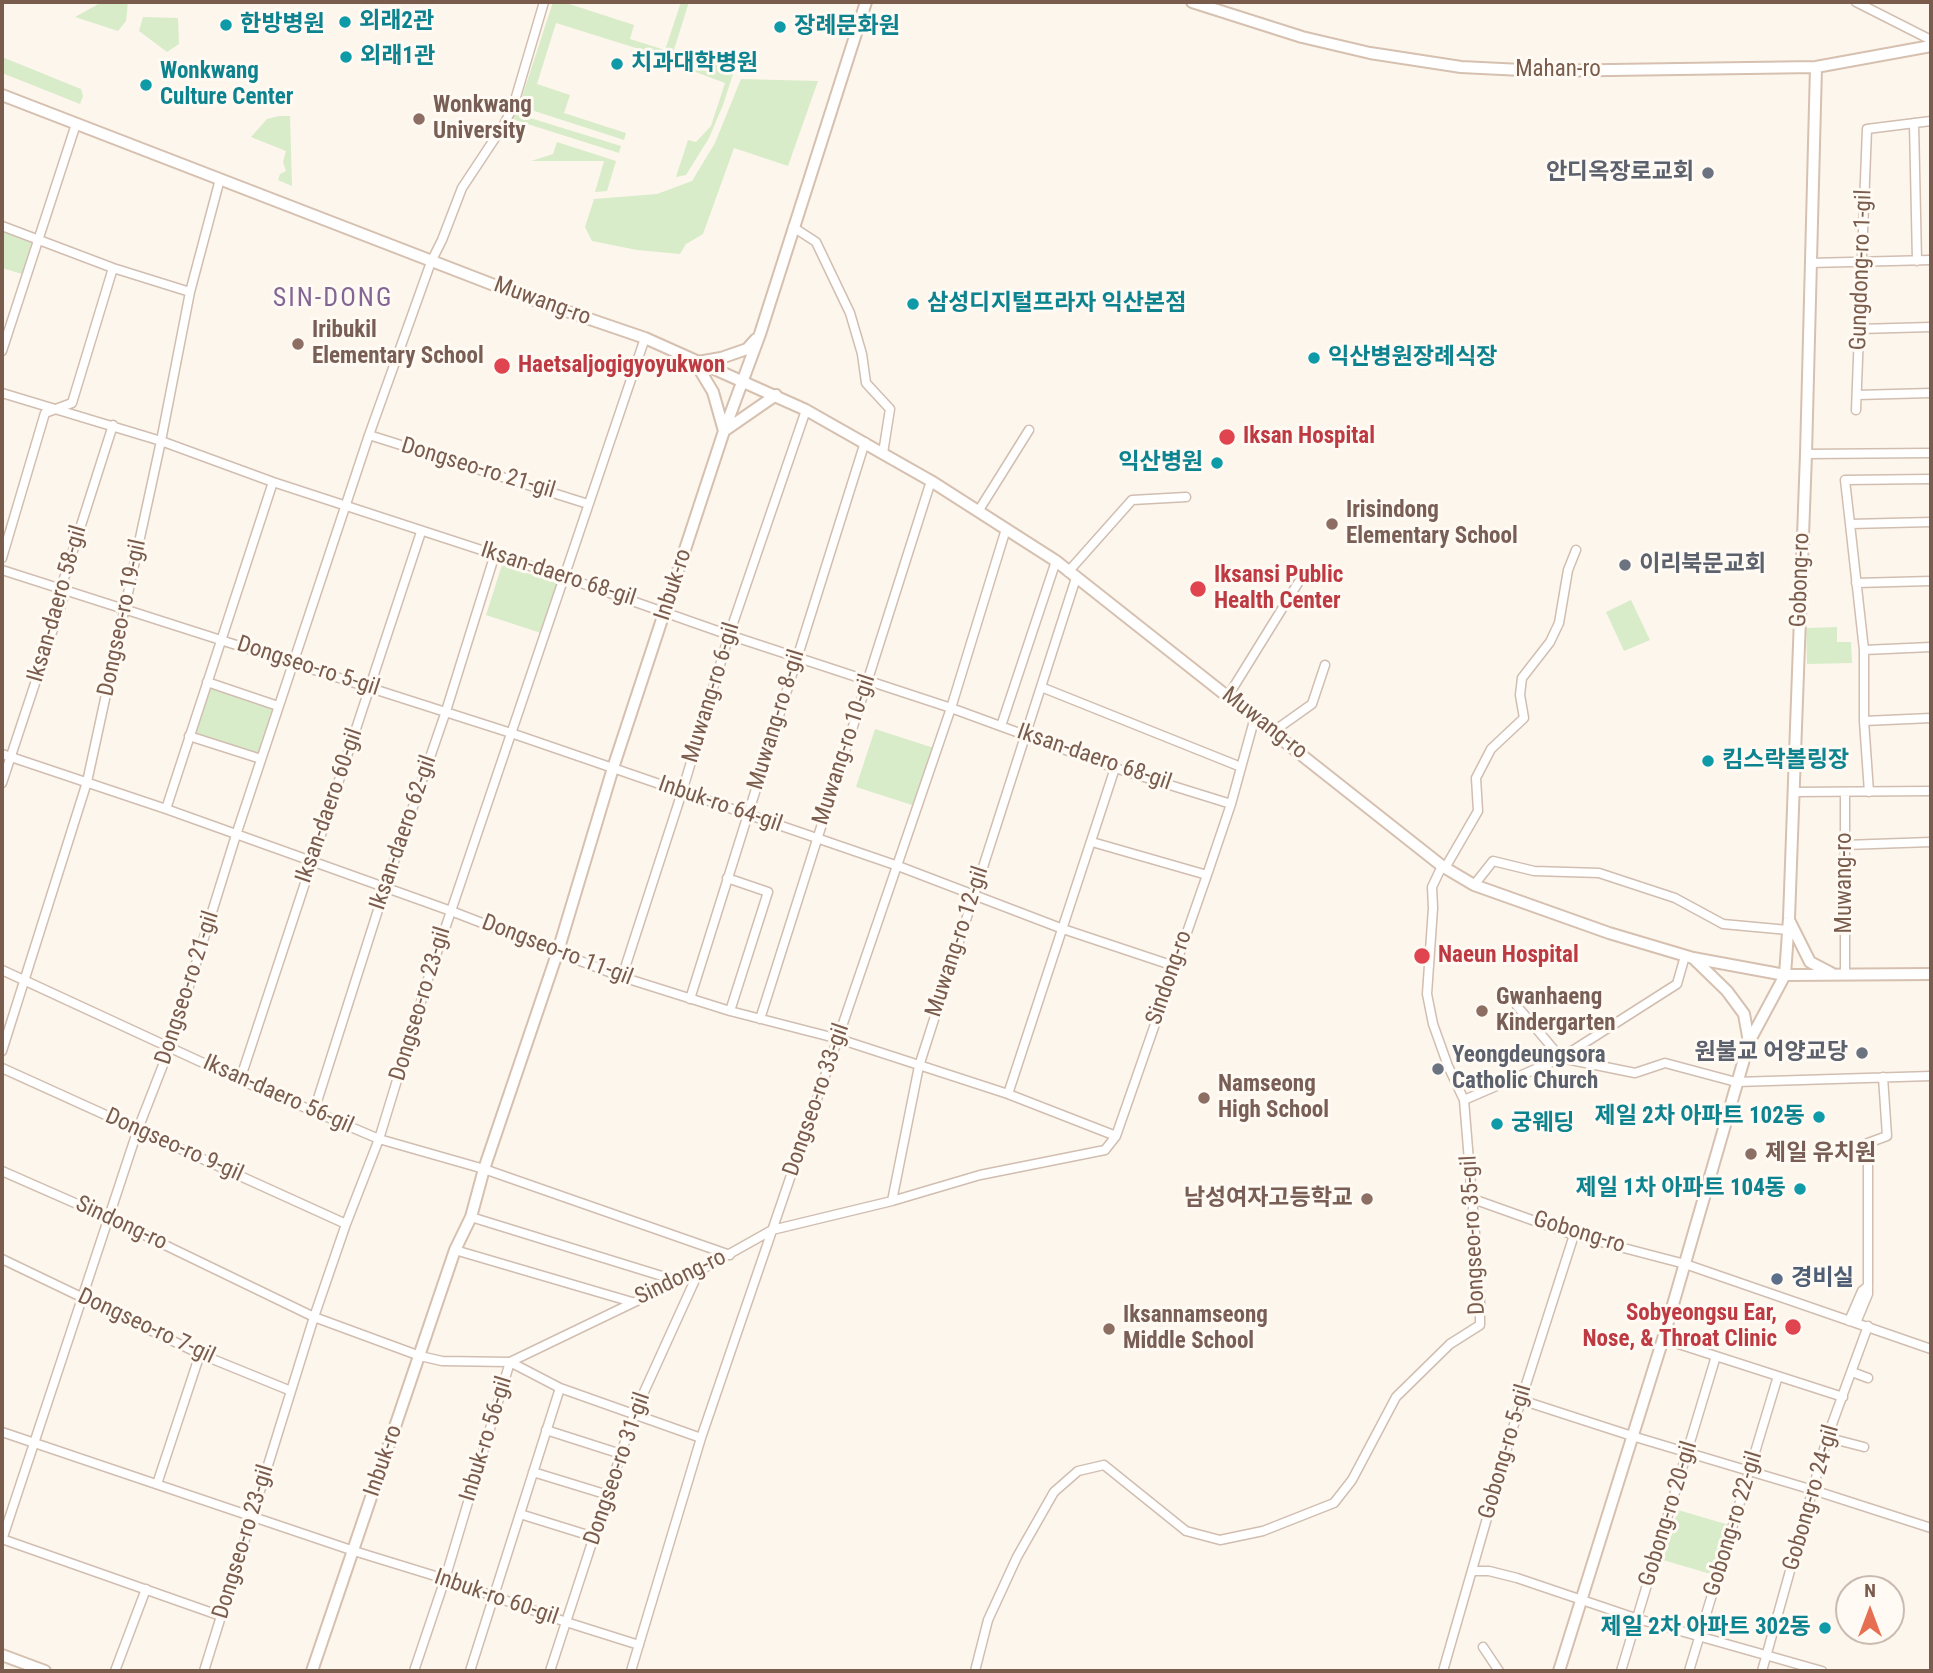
<!DOCTYPE html>
<meta charset="utf-8">
<style>
body{margin:0}
#map{position:relative;width:1933px;height:1673px;overflow:hidden;background:#fdf6ec;font-family:"Roboto Condensed",sans-serif}
canvas{display:block}
.frame{position:absolute;inset:0;border:4px solid #7a5c4d;pointer-events:none}
.north{position:absolute;left:1835px;top:1575px;width:70px;height:70px;box-sizing:border-box;background:#fffaf3;border:2px solid #cabbb1;border-radius:50%;rotate:0deg;font-size:19px;font-weight:700;line-height:28px;text-align:center;color:#7a5c4d}
.north::after{content:'';display:block;margin:auto;width:24px;height:32px;background:#e76f51;clip-path:polygon(50% 0,100% 100%,50% 72%,0 100%)}
</style>
<div id="map">
<canvas width="1933" height="1673"></canvas>
<div class="frame"></div>
<div class="north">N</div>
</div>
<script>
const ctx = document.querySelector('canvas').getContext('2d');
ctx.lineJoin = 'round';
function fill(path, color) { ctx.fillStyle = color; ctx.fill(path, 'evenodd'); }
const toPath = rows => new Path2D(rows.map(r => 'M' + r).join(''));
function stroke(path, color, width, dash) { ctx.strokeStyle = color; ctx.lineWidth = width; ctx.lineCap = dash ? 'butt' : 'round'; ctx.setLineDash(dash || []); ctx.stroke(path); }
function label(font, color, halo, rows, align = 'center') {
  ctx.font = font + ' "Roboto Condensed","Noto Sans KR",sans-serif'; ctx.lineWidth = 6; ctx.setLineDash([]); ctx.textBaseline = 'middle'; ctx.strokeStyle = halo; ctx.fillStyle = color; for (const [text, x, y, turn = 0] of rows) {
    ctx.save(); ctx.translate(x, y); ctx.rotate((+turn || 0) * Math.PI / 180); ctx.textAlign = isNaN(turn) ? turn : align; if (halo) ctx.strokeText(text, 0, 0); ctx.fillText(text, 0, 0); ctx.restore();
  }
}
const green = toPath([
 [102,2,128,2,126,21,118,31,75,17],
 [553,2,563,2,634,25,630,39,665,50,681,2,689,2,671,59,556,23,537,84,570,95,564,113,626,133,624,140,519,106],
 [143,17,178,18,179,44,167,52,139,31],
 [698,49,737,62,723,105,709,138,686,175,676,177,688,140,696,142,711,126,725,83,693,71],
 [2,57,81,89,83,96,80,104,2,73],
 [741,79,818,81,788,166,734,148,703,234,686,244,680,254,637,250,592,241,585,227,594,199,657,194,692,181,715,143],
 [514,113,621,146,619,153,515,120,509,126,506,123],
 [279,116,290,116,292,186,278,180,280,174,286,171,283,162,286,151,251,137,267,119],
 [557,142,616,161,607,191,595,192,604,161,531,161,553,154],
 [2,231,32,241,22,274,2,268],
 [502,565,557,583,541,633,486,615],
 [1631,600,1650,640,1624,651,1606,612],
 [1837,627,1837,642,1851,642,1852,663,1807,664,1806,628],
 [209,686,275,707,260,755,194,734],
 [875,729,934,748,915,806,856,787],
 [1678,1510,1729,1525,1714,1575,1663,1560]
]);
const street = toPath([
 [1856,2,1931,40],
 [1914,123,1917,261],
 [2,226,113,268,190,292],
 [793,227,816,242,850,313,862,354,866,383,890,409,883,453],
 [1810,263,1931,260],
 [1859,329,1931,327],
 [2,351,76,124],
 [2,393,161,441,273,482,564,577,729,635,951,708,1115,768,1231,804],
 [1857,395,1931,393],
 [1856,410,1867,129,1931,121],
 [369,435,588,504],
 [1806,454,1931,453],
 [1931,479,1845,480,1850,524,1931,522],
 [979,510,1029,430],
 [1850,524,1864,650,1864,721],
 [2,558,45,413,72,403,113,268],
 [2,570,511,733,898,866,1063,929,1174,966],
 [1068,572,1132,500,1186,497],
 [1856,583,1931,581],
 [1864,650,1931,647],
 [207,682,278,706],
 [1041,687,1241,767],
 [1228,696,1298,583],
 [1001,726,1056,561],
 [1274,731,1312,704,1325,665],
 [189,736,261,759],
 [2,754,166,809,451,911,622,977,730,1011,839,1039,1008,1094,1116,1136],
 [2,783,63,599,61,588,113,425],
 [1793,792,1931,791],
 [1869,792,1864,721,1931,718],
 [166,809,273,482],
 [1092,842,1207,875],
 [1845,845,1931,842],
 [1445,868,1478,811,1476,778,1491,749,1524,718,1520,695,1522,678,1550,642,1559,623,1568,570,1576,550],
 [727,878,768,892,730,1011],
 [1474,885,1493,861,1534,871,1599,873,1675,898,1723,924,1788,930],
 [2,970,240,1080,379,1139,484,1169,730,1255],
 [1845,975,1845,792],
 [622,977,682,792,729,635,806,410],
 [690,999,865,442],
 [1517,1006,1561,1058,1635,1073,1665,1063,1736,1082,1931,1076],
 [760,1019,931,481],
 [2,1051,87,782,161,441,190,292,220,179],
 [2,1068,346,1224],
 [240,1080,421,532],
 [1008,1094,1115,768],
 [1464,1100,1561,1058,1677,984,1685,956],
 [314,1111,385,888,446,711,495,554],
 [2,1171,109,1218,314,1317,420,1356,442,1361,510,1362,699,1271,772,1230,892,1201,980,1175,1105,1150,1116,1136,1207,875,1231,804,1255,717],
 [1473,1199,1574,1235,1685,1264,1931,1349],
 [892,1201,919,1066,1076,578],
 [471,1217,678,1281],
 [455,1250,632,1302],
 [2,1259,200,1354,291,1391],
 [1849,1321,1862,1291,1868,1286],
 [1856,1323,1868,1294,1868,1143,1887,1136,1883,1077],
 [1663,1339,1843,1397],
 [1852,1372,1868,1378],
 [1521,1400,1632,1436,1813,1490,1931,1528],
 [546,1430,621,1454],
 [2,1432,354,1551,445,1579,566,1622,639,1645],
 [1828,1435,1833,1439,1864,1447],
 [533,1472,608,1495],
 [157,1484,200,1354],
 [520,1514,594,1537],
 [2,1539,221,1616],
 [2,1540,138,1129,170,1047,236,835,369,435,431,262,442,240,462,188,503,126,513,107,544,2],
 [1472,1571,1489,1571,1517,1578,1638,1619,1822,1671],
 [1483,1647,1499,1671],
 [115,1671,146,1589],
 [204,1671,314,1317,346,1224,379,1139,428,979,645,338],
 [414,1671,445,1579,510,1362,560,1388,701,1438],
 [470,1671,560,1388],
 [550,1671,634,1414,699,1271],
 [631,1671,701,1438,951,708,1006,529],
 [975,1671,988,1620,1017,1557,1054,1492,1078,1471,1104,1465,1186,1531,1220,1540,1263,1531,1334,1503,1352,1480,1396,1397,1450,1344,1480,1325,1480,1295,1464,1100,1448,1066,1433,1024,1427,994,1433,908,1432,887,1442,866],
 [1443,1671,1521,1400,1574,1235],
 [1621,1671,1716,1356],
 [1689,1671,1778,1376],
 [1762,1671,1828,1435,1868,1326]
]);
const secondary = toPath([
 [1192,2,1302,37,1370,53,1461,67,1542,71,1816,67,1931,46],
 [2,95,525,297,645,338,806,410,931,481,1056,561,1442,866,1474,885,1609,933,1693,958,1785,975,1931,974],
 [695,362,713,392,724,431],
 [698,362,721,358,747,349,756,339],
 [724,431,776,395],
 [1790,922,1810,962,1831,973],
 [1693,958,1727,991,1744,1014,1749,1042],
 [2,1655,45,1671],
 [312,1671,455,1250,471,1217,484,1169,558,951,613,768,724,431,760,334,866,2],
 [1559,1671,1663,1339,1749,1042,1785,975,1789,918,1806,454,1816,67]
]);
const markers = [
 [345,22,7,"#0f9aa8"],
 [226,25,7,"#0f9aa8"],
 [780,27,7,"#0f9aa8"],
 [346,57,7,"#0f9aa8"],
 [617,64,7,"#0f9aa8"],
 [146,85,7,"#0f9aa8"],
 [419,119,7,"#8d6e63"],
 [1708,173,7,"#6b7280"],
 [913,304,7,"#0f9aa8"],
 [298,344,7,"#8d6e63"],
 [1314,358,7,"#0f9aa8"],
 [502,366,9,"#e0444e"],
 [1227,437,9,"#e0444e"],
 [1217,463,7,"#0f9aa8"],
 [1332,524,7,"#8d6e63"],
 [1625,565,7,"#6b7280"],
 [1198,589,9,"#e0444e"],
 [1708,761,7,"#0f9aa8"],
 [1422,956,9,"#e0444e"],
 [1482,1011,7,"#8d6e63"],
 [1862,1053,7,"#6b7280"],
 [1438,1069,7,"#6b7280"],
 [1204,1098,7,"#8d6e63"],
 [1819,1117,7,"#0f9aa8"],
 [1497,1124,7,"#0f9aa8"],
 [1751,1154,7,"#8d6e63"],
 [1800,1189,7,"#0f9aa8"],
 [1367,1199,7,"#8d6e63"],
 [1777,1279,7,"#5c6f8a"],
 [1793,1327,9,"#e0444e"],
 [1109,1329,7,"#8d6e63"],
 [1825,1628,7,"#0f9aa8"]
];
const cultureNames = [
 ["외래2관",359,22],
 ["한방병원",240,25],
 ["장례문화원",794,27],
 ["외래1관",360,57],
 ["치과대학병원",631,64],
 ["Wonkwang",160,72],
 ["Culture Center",160,98],
 ["삼성디지털프라자 익산본점",927,304],
 ["익산병원장례식장",1328,358],
 ["익산병원",1203,463,"right"],
 ["킴스락볼링장",1722,761],
 ["제일 2차 아파트 102동",1805,1117,"right"],
 ["궁웨딩",1511,1124],
 ["제일 1차 아파트 104동",1786,1189,"right"],
 ["제일 2차 아파트 302동",1811,1628,"right"]
];
const streetNames = [
 ["Mahan-ro",1558,70],
 ["Gungdong-ro 1-gil",1862,270,-88],
 ["Muwang-ro",542,302,20],
 ["Dongseo-ro 21-gil",478,469,17],
 ["Iksan-daero 68-gil",558,575,18],
 ["Gobong-ro",1801,580,-88],
 ["Inbuk-ro",674,585,-72],
 ["Iksan-daero 58-gil",58,604,-74],
 ["Dongseo-ro 19-gil",123,618,-78],
 ["Dongseo-ro 5-gil",308,667,18],
 ["Muwang-ro 6-gil",712,693,-73],
 ["Muwang-ro 8-gil",777,720,-73],
 ["Muwang-ro",1264,724,38],
 ["Muwang-ro 10-gil",845,750,-72],
 ["Iksan-daero 68-gil",1094,758,19],
 ["Inbuk-ro 64-gil",720,805,19],
 ["Iksan-daero 60-gil",330,806,-71],
 ["Iksan-daero 62-gil",404,833,-71],
 ["Muwang-ro",1845,883,-90],
 ["Muwang-ro 12-gil",958,942,-72],
 ["Dongseo-ro 11-gil",557,951,21],
 ["Sindong-ro",1170,978,-71],
 ["Dongseo-ro 21-gil",188,988,-72],
 ["Dongseo-ro 23-gil",421,1004,-73],
 ["Iksan-daero 56-gil",278,1095,24],
 ["Dongseo-ro 33-gil",817,1100,-71],
 ["Dongseo-ro 9-gil",174,1146,24],
 ["Sindong-ro",121,1224,25],
 ["Gobong-ro",1579,1233,17],
 ["Dongseo-ro 35-gil",1474,1235,-93],
 ["Sindong-ro",681,1278,-26],
 ["Dongseo-ro 7-gil",146,1327,25],
 ["Inbuk-ro 56-gil",487,1439,-73],
 ["Gobong-ro 5-gil",1506,1452,-74],
 ["Inbuk-ro",384,1461,-71],
 ["Dongseo-ro 31-gil",618,1469,-71],
 ["Gobong-ro 24-gil",1812,1498,-74],
 ["Gobong-ro 20-gil",1669,1514,-73],
 ["Gobong-ro 22-gil",1734,1524,-73],
 ["Dongseo-ro 23-gil",244,1542,-73],
 ["Inbuk-ro 60-gil",496,1598,19]
];
const educationNames = [
 ["Wonkwang",433,106],
 ["University",433,132],
 ["Iribukil",312,331],
 ["Elementary School",312,357],
 ["Irisindong",1346,511],
 ["Elementary School",1346,537],
 ["Gwanhaeng",1496,998],
 ["Kindergarten",1496,1024],
 ["Namseong",1218,1085],
 ["High School",1218,1111],
 ["제일 유치원",1765,1154],
 ["남성여자고등학교",1353,1199,"right"],
 ["Iksannamseong",1123,1316],
 ["Middle School",1123,1342]
];
const worshipNames = [
 ["안디옥장로교회",1694,173],
 ["이리북문교회",1639,565,"left"],
 ["원불교 어양교당",1848,1053],
 ["Yeongdeungsora",1452,1056,"left"],
 ["Catholic Church",1452,1082,"left"]
];
const healthNames = [
 ["Haetsaljogigyoyukwon",518,366],
 ["Iksan Hospital",1243,437],
 ["Iksansi Public",1214,576],
 ["Health Center",1214,602],
 ["Naeun Hospital",1438,956],
 ["Sobyeongsu Ear,",1777,1314,"right"],
 ["Nose, & Throat Clinic",1777,1340,"right"]
];
const serviceNames = [
 ["경비실",1791,1279]
];
const quarterNames = [
 ["SIN-DONG",333,299]
];
fill(green, '#d8ecc9');
stroke(street, '#d1beb0', 11);
stroke(secondary, '#d6c0b0', 14);
stroke(street, '#fff', 8);
stroke(secondary, '#fff', 10);
for (const [x, y, r, color] of markers) { const dot = new Path2D(); dot.arc(x, y, r, 0, 2 * Math.PI); ctx.fillStyle = color; ctx.fill(dot); stroke(dot, '#fffaf3', 2.5); }
label('bold 23px', '#0d838f', '#fffaf3', cultureNames, 'left');
label('23px', '#7a5c4d', '#fffaf3', streetNames);
label('bold 23px', '#785e54', '#fffaf3', educationNames, 'left');
label('bold 23px', '#5b616d', '#fffaf3', worshipNames, 'right');
label('bold 23px', '#be3a42', '#fffaf3', healthNames, 'left');
label('bold 23px', '#4e5e75', '#fffaf3', serviceNames, 'left');
ctx.letterSpacing = '2px';
label('26px', '#846695', '#fffaf3', quarterNames);
ctx.letterSpacing = '0px';
</script>
